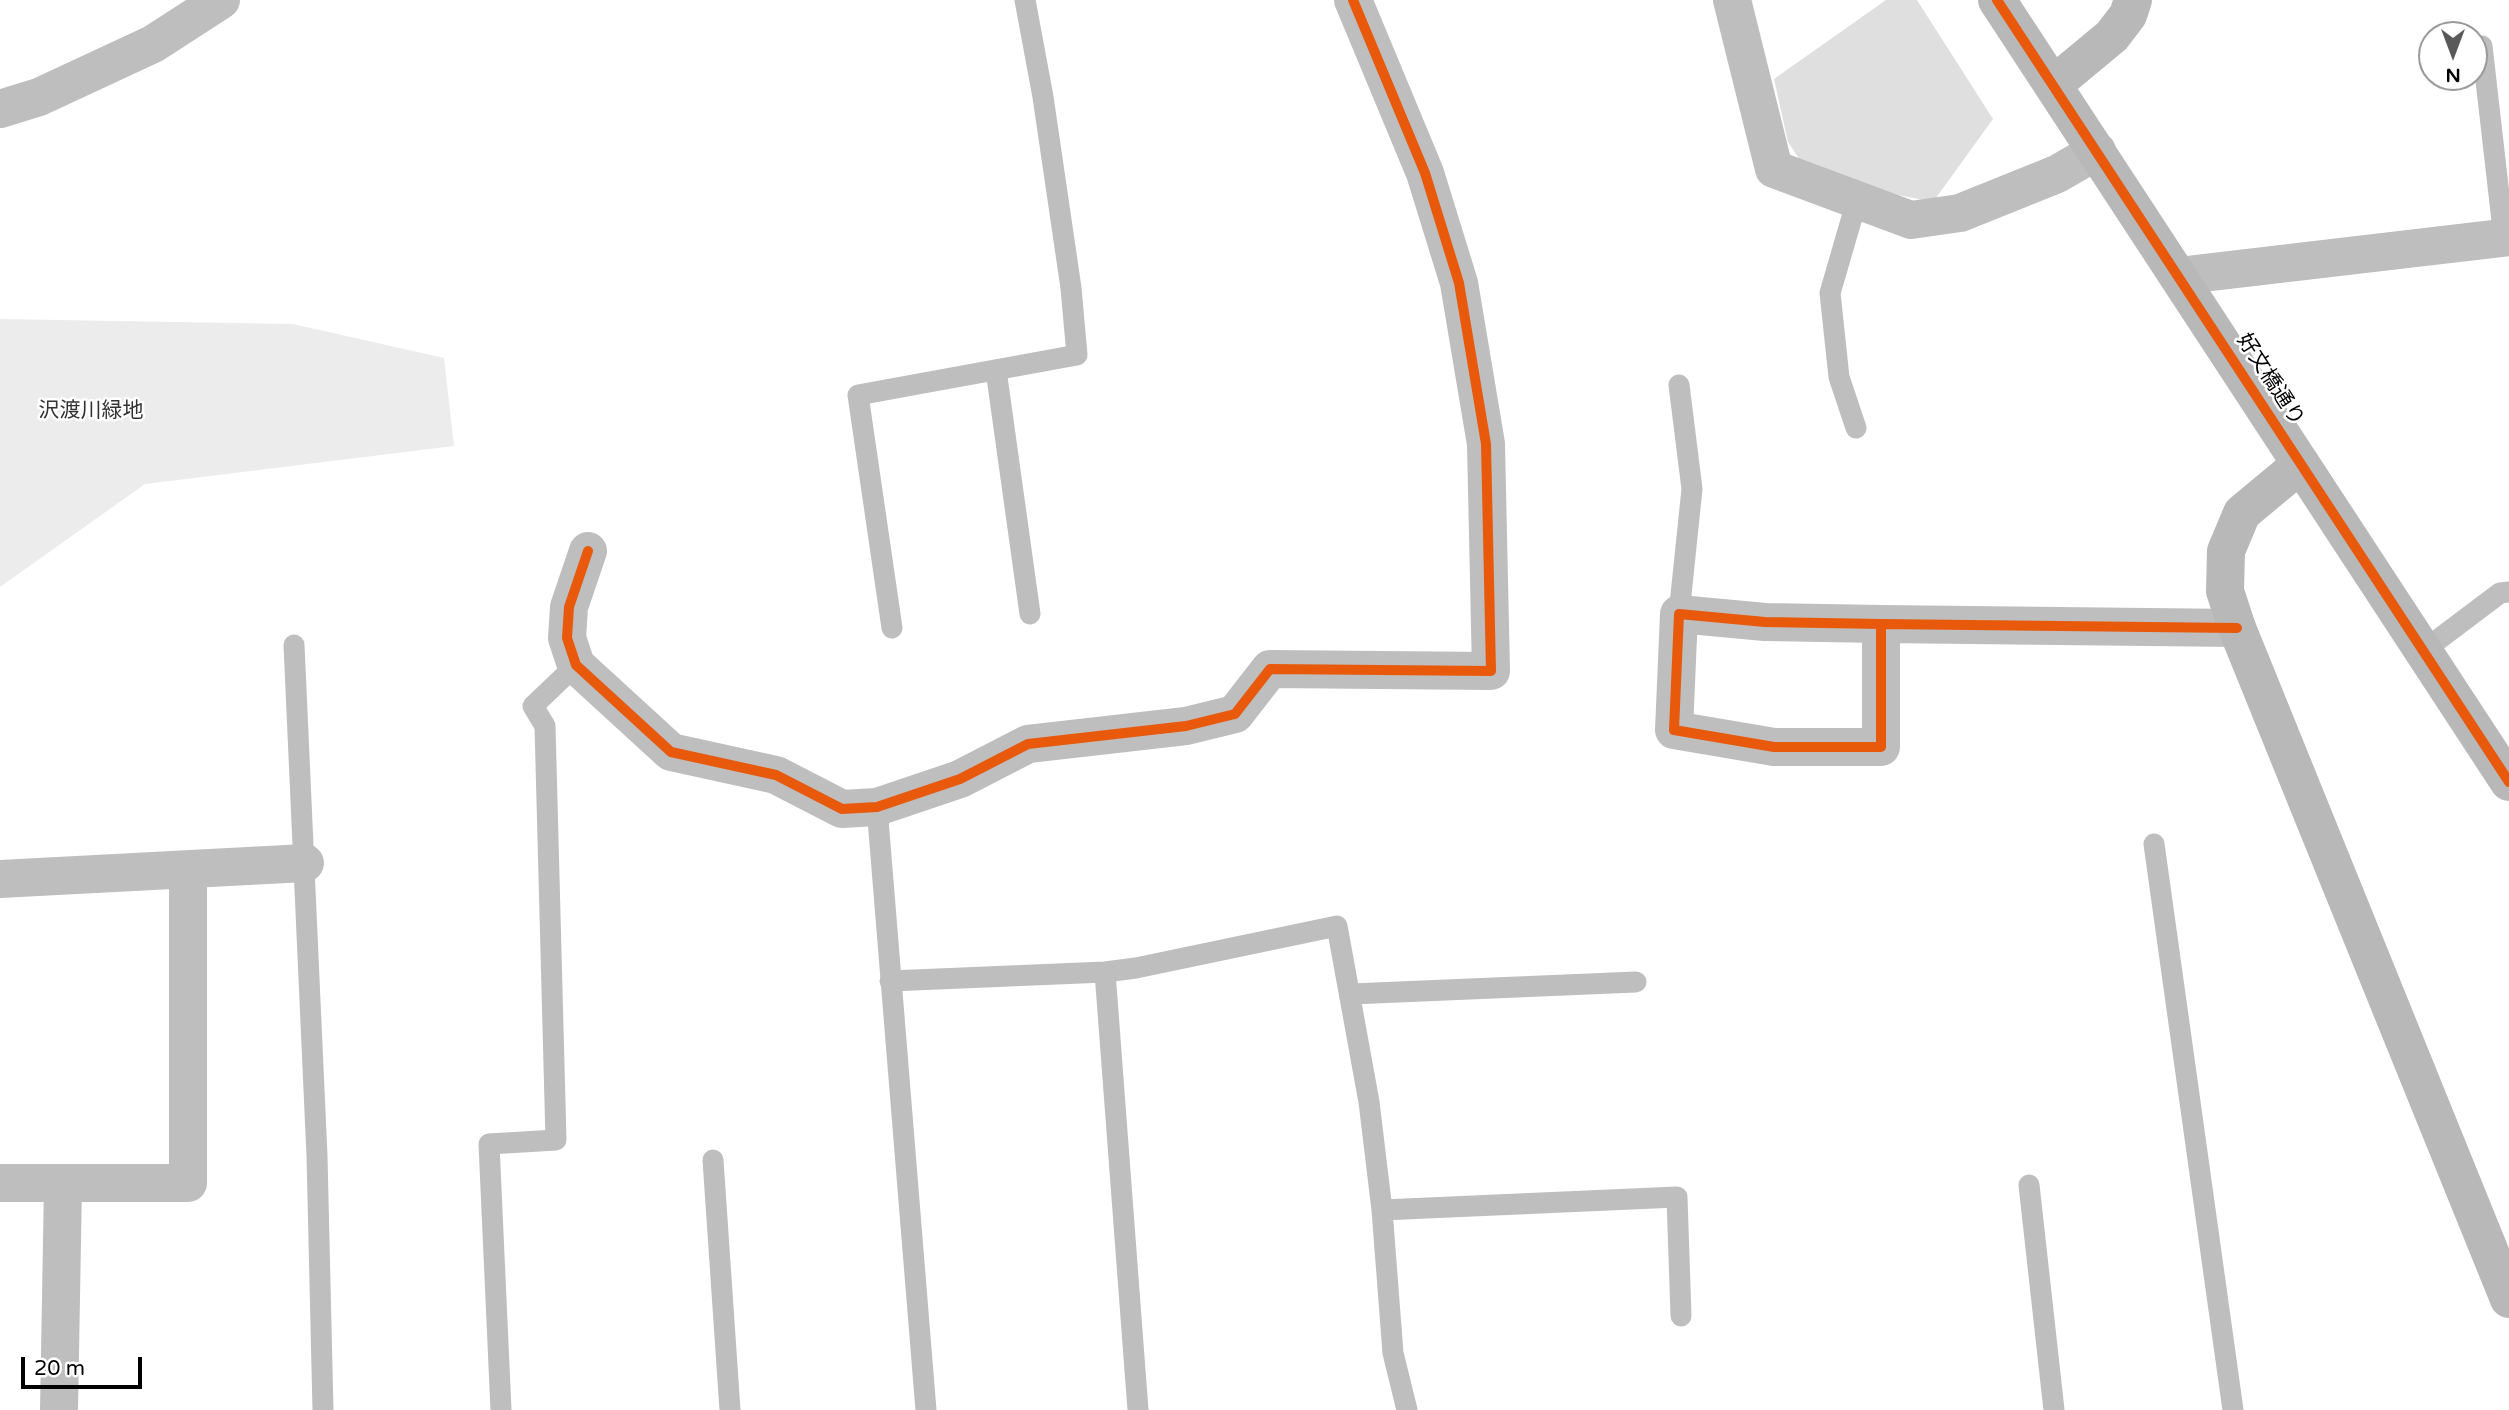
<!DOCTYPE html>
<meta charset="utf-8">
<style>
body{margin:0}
#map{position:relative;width:2509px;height:1410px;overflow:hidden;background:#fff;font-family:"Varela Round",sans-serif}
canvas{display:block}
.north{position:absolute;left:2418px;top:21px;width:70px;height:70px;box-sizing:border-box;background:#fff;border:2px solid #999;border-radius:50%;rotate:180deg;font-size:19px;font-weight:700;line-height:28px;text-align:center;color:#000}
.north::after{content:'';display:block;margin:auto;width:24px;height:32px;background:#595959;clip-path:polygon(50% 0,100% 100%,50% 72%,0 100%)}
.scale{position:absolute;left:21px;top:1357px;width:121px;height:32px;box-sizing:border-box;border:4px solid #000;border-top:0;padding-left:9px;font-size:21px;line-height:24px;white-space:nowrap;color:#000;-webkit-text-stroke:5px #fff;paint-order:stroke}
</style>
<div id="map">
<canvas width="2509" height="1410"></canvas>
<div class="north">N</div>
<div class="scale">20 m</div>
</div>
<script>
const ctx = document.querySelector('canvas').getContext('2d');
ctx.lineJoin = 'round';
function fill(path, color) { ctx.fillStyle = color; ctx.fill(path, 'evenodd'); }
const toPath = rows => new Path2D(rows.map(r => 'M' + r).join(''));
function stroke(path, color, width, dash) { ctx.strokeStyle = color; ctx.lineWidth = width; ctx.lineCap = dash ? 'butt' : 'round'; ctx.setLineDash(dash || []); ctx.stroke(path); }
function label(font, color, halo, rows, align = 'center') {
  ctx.font = font + ' "Varela Round","Noto Sans JP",sans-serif'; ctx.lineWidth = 5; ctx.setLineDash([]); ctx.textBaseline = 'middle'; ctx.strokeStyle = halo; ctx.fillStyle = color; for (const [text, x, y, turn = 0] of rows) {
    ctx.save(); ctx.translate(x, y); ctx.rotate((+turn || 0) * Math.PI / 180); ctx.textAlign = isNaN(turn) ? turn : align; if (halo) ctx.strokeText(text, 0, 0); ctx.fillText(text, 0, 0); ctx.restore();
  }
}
const green = toPath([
 [0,319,293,324,444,358,454,446,145,484,0,587]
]);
const building = toPath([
 [1886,0,1917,0,1993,119,1933,202,1839,183,1806,169,1788,142,1774,79]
]);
const lane = toPath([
 [2482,46,2504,238],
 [996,370,1030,614],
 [1679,385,1692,489,1679,614],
 [1856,428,1839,377,1830,293,1857,200],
 [892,628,858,395,1077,355,1071,288,1043,97,1025,0],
 [294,645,317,1156,323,1410],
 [2423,651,2500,593,2509,592],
 [877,807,926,1410],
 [2154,844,2233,1410],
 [1105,972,1138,1410],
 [890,981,1105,972,1136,968,1337,926,1369,1102,1382,1210,1393,1353,1407,1410],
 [1351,994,1636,982],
 [713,1160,730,1410],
 [2029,1185,2054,1410],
 [1382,1210,1677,1197,1681,1316],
 [501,1410,489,1144,556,1140,545,726,533,706,576,665]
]);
const street = toPath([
 [1732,0,1774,169,1911,220,1960,213,2057,174,2097,151],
 [0,109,39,97,153,44,221,0],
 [2178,276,2509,237],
 [588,551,569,607,567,638,576,665,671,752,776,775,842,809,877,807,960,779,1028,744,1186,726,1235,714,1270,669,1491,671,1486,444,1459,283,1425,173,1353,0],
 [1881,624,1881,747,1774,747,1674,730,1679,614,1765,622,1881,624,2237,628],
 [0,879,305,863],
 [0,1183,188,1183,188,871],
 [59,1410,63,1185]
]);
const secondary = toPath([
 [1997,0,2509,782],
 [2053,85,2112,36,2128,15,2133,0],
 [2301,464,2242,513,2226,551,2225,591,2237,628,2509,1299]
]);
const cycleway = toPath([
 [1997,0,2509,782],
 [588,551,569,607,567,638,576,665,671,752,776,775,842,809,877,807,960,779,1028,744,1186,726,1235,714,1270,669,1491,671,1486,444,1459,283,1425,173,1353,0],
 [1881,624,1881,747,1774,747,1674,730,1679,614,1765,622,1881,624,2237,628]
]);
const streetNames = [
 ["好文橋通り",2270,380,57]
];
const parkNames = [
 ["沢渡川緑地",91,411]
];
fill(green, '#ececec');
fill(building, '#dfdfdf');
stroke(lane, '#bebebe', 21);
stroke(street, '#bebebe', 38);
stroke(secondary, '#b8b8b8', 38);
stroke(cycleway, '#e8590c', 10);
label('21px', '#000', '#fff', streetNames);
label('21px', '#333', '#fff', parkNames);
</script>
